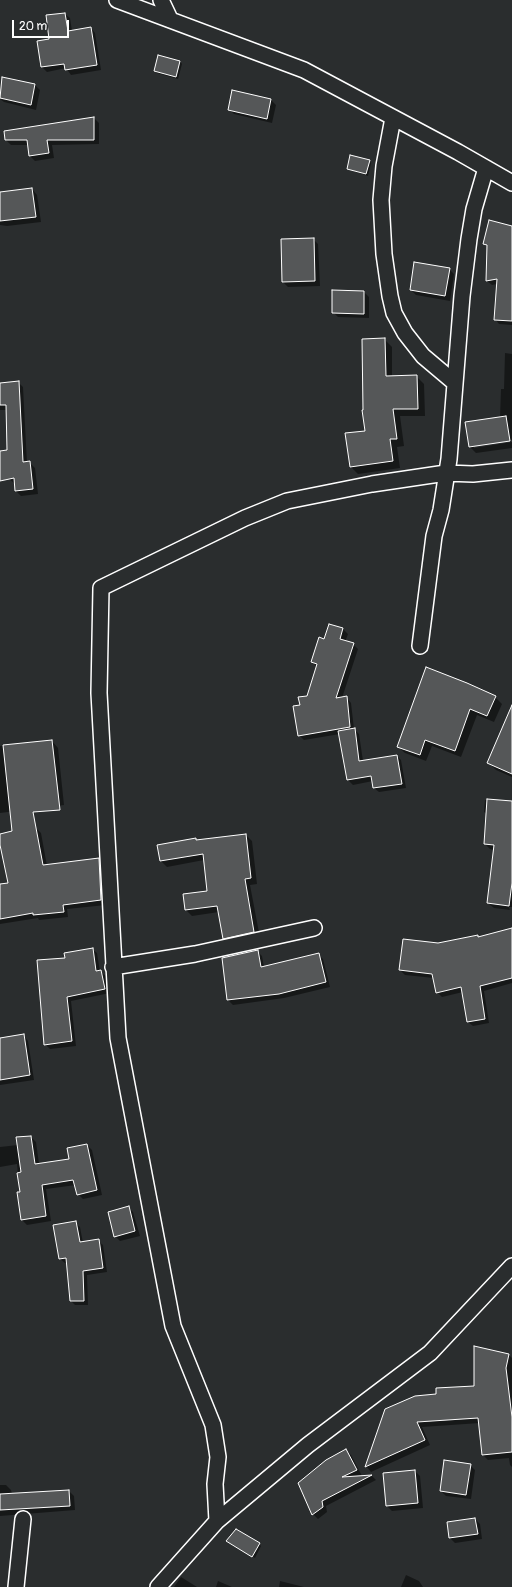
<!DOCTYPE html>
<style>
body{margin:0}
#map{position:relative;width:512px;height:1587px;overflow:hidden;background:#2a2d2e;font-family:Pangolin,sans-serif}
canvas{display:block}
.scale{position:absolute;left:12px;top:20px;width:57px;height:18px;box-sizing:border-box;border:2px solid #fff;border-top:0;padding-left:5px;font-size:12px;line-height:14px;white-space:nowrap;color:#fff;-webkit-text-stroke:3px #2a2d2e;paint-order:stroke}
</style>
<div id="map">
<canvas width="512" height="1587"></canvas>
<div class="scale">20 m</div>
</div>
<script>
const ctx = document.querySelector('canvas').getContext('2d');
ctx.lineJoin = 'round';
function fill(path, color) { ctx.fillStyle = color; ctx.fill(path, 'evenodd'); }
const toPath = rows => new Path2D(rows.map(r => 'M' + r).join(''));
function stroke(path, color, width, dash) { ctx.strokeStyle = color; ctx.lineWidth = width; ctx.lineCap = dash ? 'butt' : 'round'; ctx.setLineDash(dash || []); ctx.stroke(path); }
const shadow = toPath([
 [65,14,70,18,72,31,91,28,95,33,101,70,71,75,66,68,47,72,42,67,38,42,51,40],
 [180,61,182,64,178,79,157,73,155,71],
 [3,79,35,85,40,90,36,110,4,102,0,99],
 [271,100,276,105,272,123,234,114,229,109],
 [94,118,99,123,99,144,52,145,54,158,35,161,30,156,29,145,11,145,6,140,5,132],
 [369,161,371,163,368,176,348,169],
 [32,189,37,195,41,222,7,226,0,225,0,193],
 [512,227,512,325,499,324,495,319,497,284,492,285,487,281,488,247,484,244],
 [313,239,318,244,320,286,288,287,283,282],
 [449,269,454,274,450,301,416,295,411,290],
 [364,292,369,297,369,318,338,317,333,312],
 [384,339,392,347,392,377,416,376,424,384,425,416,400,416,404,446,397,447,400,468,358,474,351,467,366,432],
 [505,353,512,354,512,440,474,446,474,448,512,442,512,448,476,453,470,447,500,418,501,389,504,389],
 [18,382,23,387,27,463,30,463,35,468,38,494,21,496,16,491,15,484,9,479,7,410,0,410,0,384],
 [330,625,343,629,348,634,345,642,353,644,358,649,342,698,346,697,351,703,354,729,359,734,363,761,397,756,401,760,406,788,379,792,374,788,373,781,353,785,348,780,340,734,304,740,299,735,301,706,308,696,317,667,312,661,325,640],
 [427,668,495,697,502,704,494,722,477,715,461,757,432,746,426,761,405,753,398,747],
 [512,727,512,777,496,770,489,763],
 [52,741,58,748,64,805,0,813,0,746],
 [485,800,512,802,512,907,509,907,510,910,494,908,488,903,494,850,490,849,485,844,487,814,484,812],
 [36,828,41,833,47,866,99,859,104,864,106,905,67,909,68,917,39,920,38,918,0,924,0,885,9,884,0,835],
 [246,835,252,841,257,884,250,885,260,938,230,944,224,938,219,912,192,916,186,910,208,892,204,860,167,867,161,861,197,841],
 [512,931,512,983,484,991,489,1023,473,1026,468,1022,463,992,442,997,437,992,434,978,405,975,400,970,438,944],
 [92,949,97,953,100,972,106,976,110,993,71,1001,76,1046,50,1049,45,1044,66,959],
 [257,951,262,956,264,967,318,954,323,959,330,987,284,998,233,1005,228,1000],
 [23,1035,28,1041,34,1080,0,1085,0,1039],
 [31,1137,36,1142,39,1164,70,1160,87,1145,92,1150,102,1195,83,1199,78,1194,76,1185,46,1189,51,1221,27,1225,22,1220,17,1164,0,1167,0,1147,18,1145],
 [128,1207,133,1212,140,1236,120,1241,115,1236],
 [75,1223,80,1227,83,1243,98,1241,103,1245,107,1272,87,1275,88,1305,75,1305,71,1301,67,1263,65,1263,60,1259],
 [509,1355,512,1358,512,1467,510,1465,509,1458,488,1460,483,1455,480,1423,422,1427,430,1445,371,1472,366,1466,437,1395,475,1387],
 [346,1450,351,1455,362,1476,372,1476,376,1480,326,1506,327,1512,318,1519,313,1514],
 [470,1465,475,1470,471,1499,446,1496,441,1491],
 [415,1471,420,1476,423,1508,392,1511,387,1506,384,1474],
 [0,1485,6,1485,11,1490,12,1494,69,1491,74,1496,75,1510,0,1516],
 [475,1519,480,1524,482,1539,455,1543,450,1538,448,1523],
 [227,1541,259,1544,261,1546,255,1558],
 [406,1575,419,1581,423,1587,401,1587],
 [181,1577,197,1587,174,1587],
 [218,1581,232,1587,216,1587],
 [280,1581,304,1587,279,1587]
]);
const building = toPath([
 [65,13,68,31,91,27,97,65,65,70,64,64,41,67,37,41,49,39,46,15,65,13],
 [158,55,180,61,176,77,154,71,158,55],
 [2,77,35,84,31,105,0,98,2,77],
 [232,90,271,99,267,119,228,110,232,90],
 [94,117,94,140,47,140,49,153,29,156,27,140,5,140,4,131,94,117],
 [350,155,370,160,366,174,347,169,350,155],
 [32,188,36,217,0,221,0,192,32,188],
 [489,220,512,226,512,321,494,320,497,279,486,281,487,245,483,244,489,220],
 [314,238,315,281,282,282,281,239,314,238],
 [414,262,450,268,445,296,410,290,414,262],
 [332,290,364,291,364,314,332,313,332,290],
 [385,338,386,376,417,375,418,409,393,409,397,439,390,439,393,461,350,467,345,433,365,431,362,410,363,410,362,339,385,338],
 [19,381,23,462,30,461,33,489,15,491,14,478,0,481,0,451,7,450,6,405,0,405,0,383,19,381],
 [506,416,510,441,469,447,465,422,506,416],
 [329,624,343,628,340,639,354,643,336,698,347,696,350,727,298,736,293,706,300,705,298,697,307,696,317,664,311,662,319,637,324,639,329,624],
 [426,667,467,683,496,696,487,716,470,709,455,751,425,740,420,755,397,747,426,667],
 [512,705,512,774,487,763,512,705],
 [355,728,359,761,397,755,402,784,373,788,371,776,347,780,338,731,355,728],
 [52,740,60,810,33,812,43,865,99,858,101,900,63,905,64,912,33,915,33,913,0,919,0,884,8,883,0,845,0,834,12,831,3,745,52,740],
 [487,799,512,801,512,883,509,906,487,903,494,845,484,844,487,799],
 [246,834,251,878,245,879,254,932,223,939,217,906,185,910,183,894,207,891,203,854,160,861,157,845,196,838,196,840,246,834],
 [512,928,512,978,480,986,485,1019,467,1022,461,987,436,993,432,974,399,970,403,939,438,943,478,935,478,937,512,928],
 [93,948,96,971,101,970,105,989,67,997,72,1041,44,1045,37,960,65,958,64,953,93,948],
 [258,950,261,967,319,953,326,982,279,994,227,1000,222,958,258,950],
 [24,1034,30,1075,0,1080,0,1038,24,1034],
 [31,1136,35,1164,69,1159,67,1148,87,1144,97,1190,77,1195,73,1180,42,1185,46,1216,21,1220,17,1192,20,1192,17,1173,21,1172,16,1137,31,1136],
 [129,1206,135,1231,114,1237,108,1212,129,1206],
 [76,1221,80,1242,99,1239,103,1268,83,1271,84,1301,70,1301,66,1258,59,1259,53,1225,76,1221],
 [474,1346,509,1354,506,1368,512,1417,512,1452,482,1455,478,1418,417,1422,425,1440,365,1467,385,1409,415,1396,436,1394,436,1388,474,1386,474,1346],
 [346,1449,357,1470,342,1477,372,1475,322,1501,323,1507,312,1515,298,1483,326,1460,346,1449],
 [444,1460,471,1464,466,1495,440,1491,444,1460],
 [415,1470,418,1503,386,1506,383,1473,415,1470],
 [69,1490,70,1506,0,1510,0,1494,69,1490],
 [475,1518,478,1534,449,1538,447,1522,475,1518],
 [236,1529,260,1543,252,1557,226,1541,236,1529]
]);
const street = toPath([
 [117,0,304,70,458,152,512,183],
 [161,0,170,19],
 [393,118,384,166,381,200,384,254,390,296,394,313,405,333,423,356,455,383],
 [420,646,434,536,441,510,449,459,462,296,469,239,474,209,486,168],
 [113,967,195,954,314,928],
 [217,1521,215,1484,218,1457,213,1425,173,1326,118,1038,99,693,101,588,245,518,287,501,372,484,446,473,473,474,512,470],
 [16,1587,23,1519],
 [158,1587,217,1521,308,1445,430,1353,512,1266]
]);
fill(shadow, '#0007');
fill(building, '#555758');
stroke(building, '#fff', 1);
stroke(street, '#fff', 18);
stroke(street, '#2a2d2e', 15);
</script>
